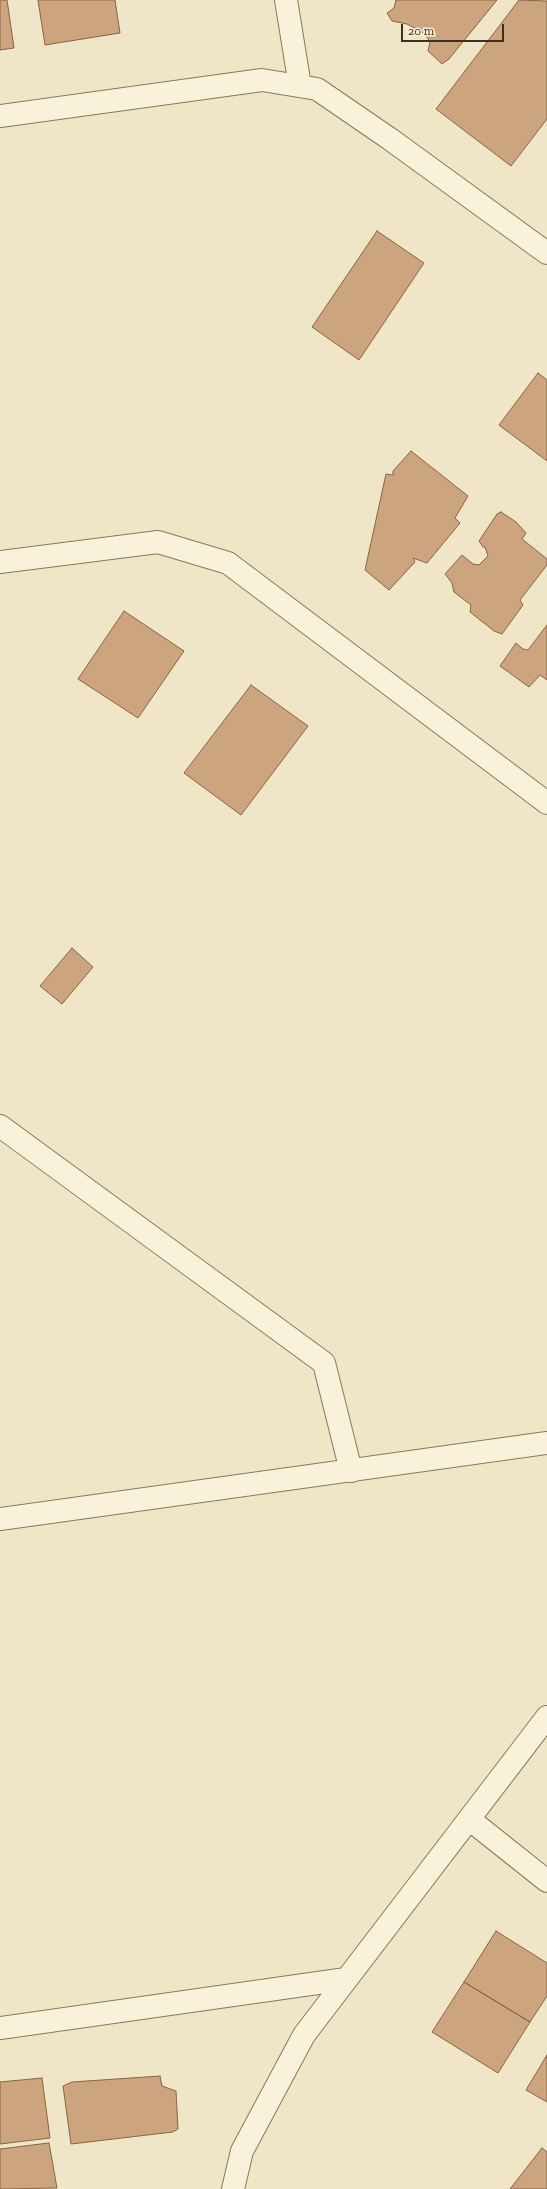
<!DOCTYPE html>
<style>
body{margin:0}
#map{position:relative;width:547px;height:2189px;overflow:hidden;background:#eee6c6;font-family:"Zilla Slab",serif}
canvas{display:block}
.scale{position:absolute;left:401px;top:24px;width:103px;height:18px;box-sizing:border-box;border:2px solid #3a2f20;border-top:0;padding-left:5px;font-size:12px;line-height:14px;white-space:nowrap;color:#3a2f20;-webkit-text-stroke:3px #f6efd6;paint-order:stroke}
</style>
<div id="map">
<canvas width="547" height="2189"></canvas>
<div class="scale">20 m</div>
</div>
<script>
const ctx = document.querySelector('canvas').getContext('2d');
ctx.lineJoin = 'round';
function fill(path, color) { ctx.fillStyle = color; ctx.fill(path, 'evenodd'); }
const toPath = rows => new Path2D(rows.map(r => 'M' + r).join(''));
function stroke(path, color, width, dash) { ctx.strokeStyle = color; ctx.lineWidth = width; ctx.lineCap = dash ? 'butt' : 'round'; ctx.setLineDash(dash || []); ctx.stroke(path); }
const building = toPath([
 [0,0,7,0,14,48,0,50,0,0],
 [38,0,115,0,120,33,45,45,38,0],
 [396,0,497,0,449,59,442,64,428,51,430,42,425,34,407,24,392,21,387,13,394,8,396,0],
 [519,0,547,1,547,119,511,166,436,109,519,0],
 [377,231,424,263,359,360,312,327,377,231],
 [538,373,547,380,547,461,499,425,538,373],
 [411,451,468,496,455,518,460,523,427,563,413,558,415,562,389,590,365,570,386,474,393,475,393,471,411,451],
 [501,512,516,522,526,533,522,539,547,559,547,565,520,600,523,605,502,634,494,631,470,612,471,605,454,592,452,583,445,574,462,555,473,564,479,565,488,556,485,547,483,547,479,541,497,514,501,512],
 [124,611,184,651,138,718,78,679,124,611],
 [547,625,547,680,540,675,529,687,500,666,516,643,523,649,528,650,547,625],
 [251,685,308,726,241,815,184,773,251,685],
 [72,948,93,967,62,1004,40,986,72,948],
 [496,1931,547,1963,547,1996,530,2022,464,1982,496,1931],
 [464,1982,530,2022,498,2073,432,2032,464,1982],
 [547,2055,547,2102,526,2090,547,2055],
 [160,2076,162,2086,176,2091,178,2129,173,2132,71,2144,63,2086,72,2082,160,2076],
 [42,2078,50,2138,0,2144,0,2082,42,2078],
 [49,2143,57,2188,0,2189,0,2149,49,2143],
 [542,2148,547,2152,547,2189,510,2189,542,2148]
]);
const minor = toPath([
 [286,0,300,86],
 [0,116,262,80,317,89,390,139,547,253],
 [0,562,158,542,228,563,547,803],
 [0,1126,324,1363,351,1471],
 [469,1819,547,1881],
 [0,2028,346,1979],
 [233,2189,242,2151,304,2035,547,1717]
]);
const tertiary = toPath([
 [0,1519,547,1443]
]);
fill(building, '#cca47d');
stroke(building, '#896442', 1);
stroke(minor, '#8a785c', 24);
stroke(tertiary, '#8a785c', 24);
stroke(minor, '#f9f2da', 22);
stroke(tertiary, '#f9f2da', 22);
</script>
